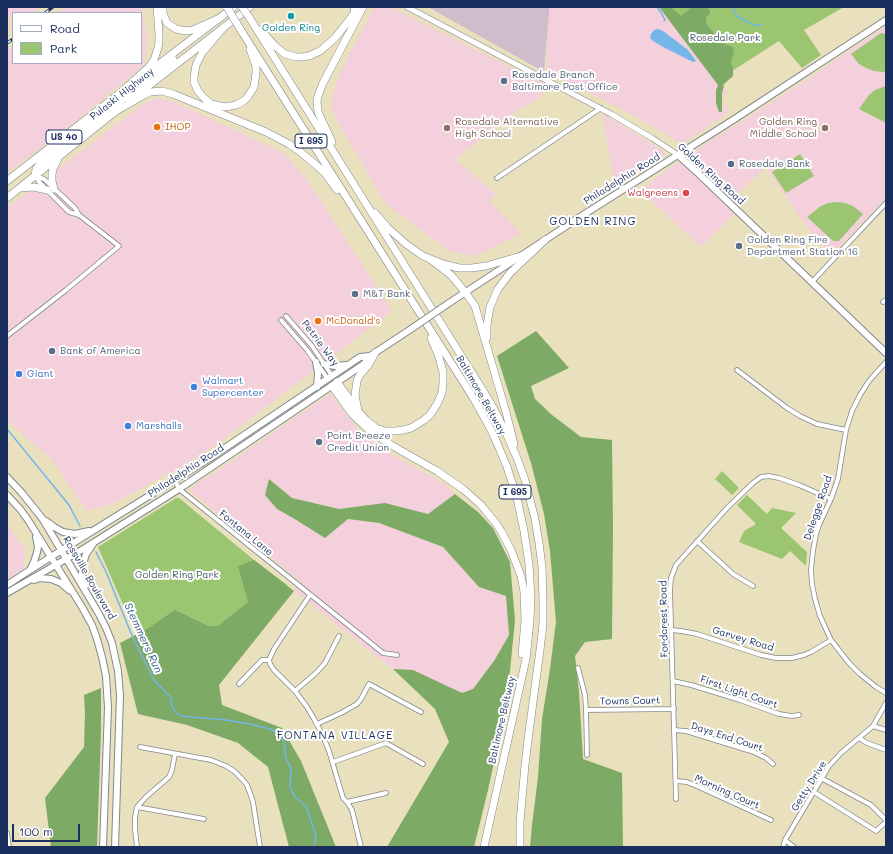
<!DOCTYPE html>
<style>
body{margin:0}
#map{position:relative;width:893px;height:854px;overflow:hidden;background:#e9e0bd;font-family:Mali,sans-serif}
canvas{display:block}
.frame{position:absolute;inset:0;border:8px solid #1b2f5e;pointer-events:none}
.legend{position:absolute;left:12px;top:12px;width:130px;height:52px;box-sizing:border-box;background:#fff;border:1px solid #a4acbf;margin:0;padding:5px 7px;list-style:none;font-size:12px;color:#1b2f5e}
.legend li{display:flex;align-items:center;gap:8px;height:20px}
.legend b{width:20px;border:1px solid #a4acbf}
.scale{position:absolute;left:12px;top:824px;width:68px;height:18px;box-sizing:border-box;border:2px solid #1b2f5e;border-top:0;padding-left:5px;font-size:12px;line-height:14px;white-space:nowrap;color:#1b2f5e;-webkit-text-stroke:3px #fff;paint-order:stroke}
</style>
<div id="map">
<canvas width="893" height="854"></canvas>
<div class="frame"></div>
<ul class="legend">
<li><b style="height:5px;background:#fff"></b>Road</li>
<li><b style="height:11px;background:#9cc572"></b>Park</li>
</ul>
<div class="scale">100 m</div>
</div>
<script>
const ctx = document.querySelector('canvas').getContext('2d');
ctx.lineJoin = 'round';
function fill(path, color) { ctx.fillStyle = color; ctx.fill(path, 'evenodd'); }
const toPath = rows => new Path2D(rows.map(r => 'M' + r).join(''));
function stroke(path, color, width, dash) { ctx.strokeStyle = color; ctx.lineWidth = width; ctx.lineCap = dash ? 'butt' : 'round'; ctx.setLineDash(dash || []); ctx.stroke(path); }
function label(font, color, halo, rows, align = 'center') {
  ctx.font = font + ' Mali,sans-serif'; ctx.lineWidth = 4; ctx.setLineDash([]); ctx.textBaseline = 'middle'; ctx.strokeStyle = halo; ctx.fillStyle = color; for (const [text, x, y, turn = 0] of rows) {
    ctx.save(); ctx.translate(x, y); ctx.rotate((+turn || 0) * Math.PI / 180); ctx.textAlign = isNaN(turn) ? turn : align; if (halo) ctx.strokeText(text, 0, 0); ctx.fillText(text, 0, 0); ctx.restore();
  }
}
const built = toPath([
 [7,7,41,7,33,13,13,13,13,20,7,14],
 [65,7,142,7,147,39,145,59,143,66,76,121,7,173,7,49,13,45,13,63,141,63,141,13,57,13],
 [374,7,391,7,549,86,538,99,518,110,455,159,496,194,489,201,521,233,476,256,451,252,386,204,338,123,331,107,334,91,340,73],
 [548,7,661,7,691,44,727,92,721,99,729,112,683,144,622,109,546,72,549,17],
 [886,26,886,197,831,255,812,233,797,213,766,167,732,198,689,155,794,88],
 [157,98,174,102,284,153,310,184,392,311,217,444,186,464,112,504,87,511,52,460,7,420,7,208,143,104],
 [602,113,664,151,665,155,615,186],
 [680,163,684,164,734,214,701,247,640,190,675,164],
 [330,394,360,432,386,451,443,483,455,494,428,514,385,503,339,509,292,498,270,479,277,509,293,518,325,538,348,519,379,523,443,547,479,587,506,596,509,635,494,661,473,689,463,693,413,670,393,669,294,591,301,582,190,491,196,484,221,469,263,439],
 [7,525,24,548,24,568,7,581]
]);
const industrial = toPath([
 [428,7,549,7,549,15,544,72]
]);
const green = toPath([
 [661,7,844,7,804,30,821,55,802,68,779,41,718,80],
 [881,33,886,34,886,72,883,72,874,71,866,68,859,64,851,54],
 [886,86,886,123,859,109,869,95,875,90],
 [800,154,814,176,786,193,772,172],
 [837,202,845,203,853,206,863,214,839,241,833,241,807,217,821,206,828,203],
 [722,471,739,488,732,495,715,479],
 [747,495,767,514,772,508,796,513,781,528,807,552,806,566,790,551,782,559,739,542,744,531,756,524,737,505],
 [176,498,179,498,254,560,287,585,248,641,135,632,98,547]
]);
const forest = toPath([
 [659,7,671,7,681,16,692,7,708,7,710,13,706,18,706,23,721,43,733,47,734,52,731,62,733,68,733,76,723,85,724,86,722,93,722,112,719,112,716,103,716,90,718,85],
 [536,331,569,368,531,386,535,399,552,415,581,437,612,440,613,527,612,639,585,642,575,656,579,692,583,759,622,773,623,847,530,847,532,825,538,777,542,719,550,669,556,622,550,551,544,514,531,463,497,356],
 [269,479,292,498,339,509,385,503,428,514,455,494,478,512,493,528,510,562,515,620,507,701,488,790,474,847,387,847,449,742,435,709,393,669,413,670,462,693,473,689,494,661,509,635,506,596,479,587,443,547,379,523,348,519,325,538,293,518,277,509,265,495],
 [254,560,294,591,219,685,222,705,282,728,301,761,336,847,289,847,268,767,238,743,187,725,138,714,120,643,147,629,175,610,208,626,218,626,248,602,238,566],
 [101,688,101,731,97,847,51,847,45,798,84,747,85,713,84,695]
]);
const water = toPath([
 [658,29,663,31,688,50,696,61,693,62,663,47,653,41,650,38,651,34,654,30]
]);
const stream = toPath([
 [657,7,662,14,665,20,664,21],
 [732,7,737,16,749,23,755,25,761,25],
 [7,429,69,505,80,526],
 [96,552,106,572,133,638,154,680,171,698,171,704,175,712,181,716,226,720,250,724,270,729,280,734,284,743,286,759,291,768,291,774,290,787,295,797,306,806,316,835,314,847]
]);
const minor = toPath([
 [35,176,44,179,75,208,79,215],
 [497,178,601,108],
 [812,282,839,253,886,203],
 [883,302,886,300],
 [286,316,312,346,332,376],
 [281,320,307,350,328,379],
 [7,336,66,290,119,246,79,215,69,212,40,183,35,176],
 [886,362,869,381,860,395,852,411,846,430,838,479,831,499,819,525,816,534,813,551,811,570,812,584,815,599,820,616,831,640,849,663,860,674,876,687,886,693],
 [737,370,787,408,800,416,817,424,846,430],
 [175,480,179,489,383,653,397,655],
 [697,541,733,574,753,586],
 [310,595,274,649,269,660,270,664,274,670,295,691,307,707,313,717,322,734,329,751,343,798,347,802,352,810,361,847],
 [672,630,681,631,697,634,761,655,776,658,792,658,804,655,811,652,831,640],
 [578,668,585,695,586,710,587,755],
 [673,681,691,685,740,700,779,714,792,716,799,715],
 [239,684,262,660,269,660],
 [295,691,317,672,325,663,339,636],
 [586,710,674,709],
 [317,724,341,713,357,704,361,699,369,684,421,712],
 [873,726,886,730],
 [674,730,686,731,754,752,766,758,773,764],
 [859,738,867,743,886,750],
 [140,747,211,760,226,766,234,771,242,779,247,785,250,793,253,802,260,847],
 [333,762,386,743,423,764],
 [821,778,871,805,886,820],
 [676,781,687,782,699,787,771,820],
 [814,792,876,831,886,822],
 [676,799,670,590,671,578,676,565,727,508,753,483,761,477,769,476,779,478,799,485,831,499],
 [347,802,386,793],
 [137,807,204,819],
 [7,833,9,847],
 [785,840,794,847],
 [137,847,135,829,135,817,137,807,146,797,169,777,172,770,175,754],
 [783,847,785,840,829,766,841,753,873,726,886,703]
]);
const tertiary = toPath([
 [407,7,611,114,652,138,678,155]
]);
const secondary = toPath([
 [678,155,699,174,886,353],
 [449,303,583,215,733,120,886,20],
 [316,362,318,373,317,387],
 [324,364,335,366,347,365],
 [7,477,21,492,42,518,99,614,106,628,112,643,118,671,120,696,115,847],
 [7,495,20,509,28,520,82,607,92,625,97,639,102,657,106,676,108,708,103,847],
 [46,521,54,527,63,532,75,534,89,531],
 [30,570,34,562,37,552,38,547,36,537],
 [34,580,40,578,51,579,61,583,69,590],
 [7,585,30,570,213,456,360,357,370,356],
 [85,586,82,574,83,564,86,554,93,544],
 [7,593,85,548,179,489,364,364,370,356,411,329]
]);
const trunk = toPath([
 [142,77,234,7],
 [129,101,250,7],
 [35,176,36,169,40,164,173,59],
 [7,181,124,90],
 [20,188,34,187,47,190],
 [54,189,52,181,52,174,53,169,58,159],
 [7,198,121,107]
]);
const motorway = toPath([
 [163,7,163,13,167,23,176,29,181,30,187,31,193,30,220,18],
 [249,17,484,392,496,413,507,435,517,458,525,480,535,519,539,543,542,567,543,601,543,624,540,650,529,732,525,765,520,822,520,847],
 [224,27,202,53,196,65,194,77,194,82,198,91,204,98,211,104,221,106,225,107,236,105,242,102,247,98,254,87,256,73,256,66,250,49],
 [261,30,275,46,285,54,296,57,301,57,309,56,320,51,335,38,350,19,354,13,355,7],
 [242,32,474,399,490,428,497,443,507,467,517,498,524,531,529,564,531,597,530,621,526,659,484,847],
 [120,93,149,67,154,60,158,48,159,41,159,34,157,7],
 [116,111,144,95,150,92,162,91,173,94,266,132,289,144,298,150,316,165,324,172,337,190],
 [332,142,318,112,317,101,318,96,323,83,363,7],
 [375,213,388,228,406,244,423,256,443,264,459,268,472,268,486,266,521,256],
 [431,260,451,275,465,292,475,306,506,412,514,444],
 [487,337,487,325,490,307,498,289,510,273,545,240],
 [337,382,358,411,366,420,376,428,385,431,396,431,403,430,411,428,424,420,430,415,437,404,442,393,443,383,443,372,439,357,431,338],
 [332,386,352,414,370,431,391,445,437,471,463,489,481,505,495,522,501,531,511,550,521,576,524,592,525,621,522,654],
 [358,411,355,395,357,381,359,376,369,364,375,353]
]);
const rail = toPath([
 [45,13,53,7],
 [7,43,13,39]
]);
const secondaryBridge = toPath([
 [411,329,449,303]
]);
const motorwayBridge = toPath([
 [227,7,242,32],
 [242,7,249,17]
]);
const markers = [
 [291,16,4,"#0f9aa8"],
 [504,81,4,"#5c6f8a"],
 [157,127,4,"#e8710a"],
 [447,128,4,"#8d6e63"],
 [825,128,4,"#8d6e63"],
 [731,164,4,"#5c6f8a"],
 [686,193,4,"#e0444e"],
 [739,246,4,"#5c6f8a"],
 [355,294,4,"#5c6f8a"],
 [318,321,4,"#e8710a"],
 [52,351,4,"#5c6f8a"],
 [19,374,4,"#3f7fe0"],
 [194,387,4,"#3f7fe0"],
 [128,426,4,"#3f7fe0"],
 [319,442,4,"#5c6f8a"]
];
const shields = [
 [64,137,36],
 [311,141,32],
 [515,492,32]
];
const shieldNames = [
 ["US 40",64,137],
 ["I 695",311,141],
 ["I 695",515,492]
];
const cultureNames = [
 ["Golden Ring",291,28]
];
const parkNames = [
 ["Rosedale Park",725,38],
 ["Golden Ring Park",177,575]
];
const serviceNames = [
 ["Rosedale Branch",512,75],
 ["Baltimore Post Office",512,87],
 ["Rosedale Bank",739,164],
 ["Golden Ring Fire",747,240],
 ["Department Station 16",747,252],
 ["M&T Bank",363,294],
 ["Bank of America",60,351],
 ["Point Breeze",327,436],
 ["Credit Union",327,448]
];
const streetNames = [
 ["Pulaski Highway",122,94,-38],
 ["Golden Ring Road",711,174,42],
 ["Philadelphia Road",622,179,-32],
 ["Petrie Way",320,343,53],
 ["Baltimore Beltway",481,395,60],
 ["Philadelphia Road",186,471,-33],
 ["Delegge Road",818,508,-71],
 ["Fontana Lane",246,533,39],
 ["Rossville Boulevard",89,578,60],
 ["Fordcrest Road",664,619,-91],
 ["Garvey Road",743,639,17],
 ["First Light Court",739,692,19],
 ["Towns Court",630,701,-1],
 ["Baltimore Beltway",502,720,-77],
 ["Days End Court",727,737,18],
 ["Getty Drive",809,786,-58],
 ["Morning Court",727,792,24]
];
const educationNames = [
 ["Rosedale Alternative",455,122],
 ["High School",455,134],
 ["Golden Ring",817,122,"right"],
 ["Middle School",817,134,"right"]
];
const foodNames = [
 ["IHOP",165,127],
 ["McDonald's",326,321]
];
const healthNames = [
 ["Walgreens",678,193]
];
const shopNames = [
 ["Giant",27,374],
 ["Walmart",202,381],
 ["Supercenter",202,393],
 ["Marshalls",136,426]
];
const neighbourhoodNames = [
 ["GOLDEN RING",593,222],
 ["FONTANA VILLAGE",335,736]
];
const waterNames = [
 ["Stemmers Run",143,638,65]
];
fill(built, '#f4cfdc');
fill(industrial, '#d0bdcc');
fill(green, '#9cc572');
fill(forest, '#7daa64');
fill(water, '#72b7e8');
stroke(stream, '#72b7e8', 1.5);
stroke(minor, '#82888e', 5.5);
stroke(tertiary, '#82888e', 6);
stroke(secondary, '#82888e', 8);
stroke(trunk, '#82888e', 8);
stroke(motorway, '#82888e', 8);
stroke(minor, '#fff', 4);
stroke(tertiary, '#fff', 5);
stroke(secondary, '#fff', 6);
stroke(trunk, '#fff', 7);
stroke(motorway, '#fff', 7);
stroke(rail, '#1b2f5e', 3);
stroke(rail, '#fff', 1.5, [4.5]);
stroke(secondaryBridge, '#82888e', 8, []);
stroke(motorwayBridge, '#82888e', 8, []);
stroke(secondaryBridge, '#fff', 6);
stroke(motorwayBridge, '#fff', 7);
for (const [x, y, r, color] of markers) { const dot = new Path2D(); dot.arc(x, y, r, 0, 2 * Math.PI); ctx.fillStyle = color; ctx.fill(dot); stroke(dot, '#fff', 1.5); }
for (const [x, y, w] of shields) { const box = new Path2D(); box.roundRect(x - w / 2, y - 7, w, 14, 3); ctx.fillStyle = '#fff'; ctx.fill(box); stroke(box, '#1b2f5e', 1); }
label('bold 9px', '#1b2f5e', null, shieldNames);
label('10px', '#0d838f', '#fff', cultureNames);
label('10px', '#425c64', '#fff', parkNames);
label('10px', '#4e5e75', '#fff', serviceNames, 'left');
label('10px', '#1b2f5e', '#fff', streetNames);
label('10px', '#785e54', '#fff', educationNames, 'left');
label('10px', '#c56008', '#fff', foodNames, 'left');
label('10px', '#be3a42', '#fff', healthNames, 'right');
label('10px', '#366cbe', '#fff', shopNames, 'left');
ctx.letterSpacing = '1px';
label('11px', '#1b2f5e', '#fff', neighbourhoodNames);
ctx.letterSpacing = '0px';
label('italic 11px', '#395f8e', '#fff', waterNames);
</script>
